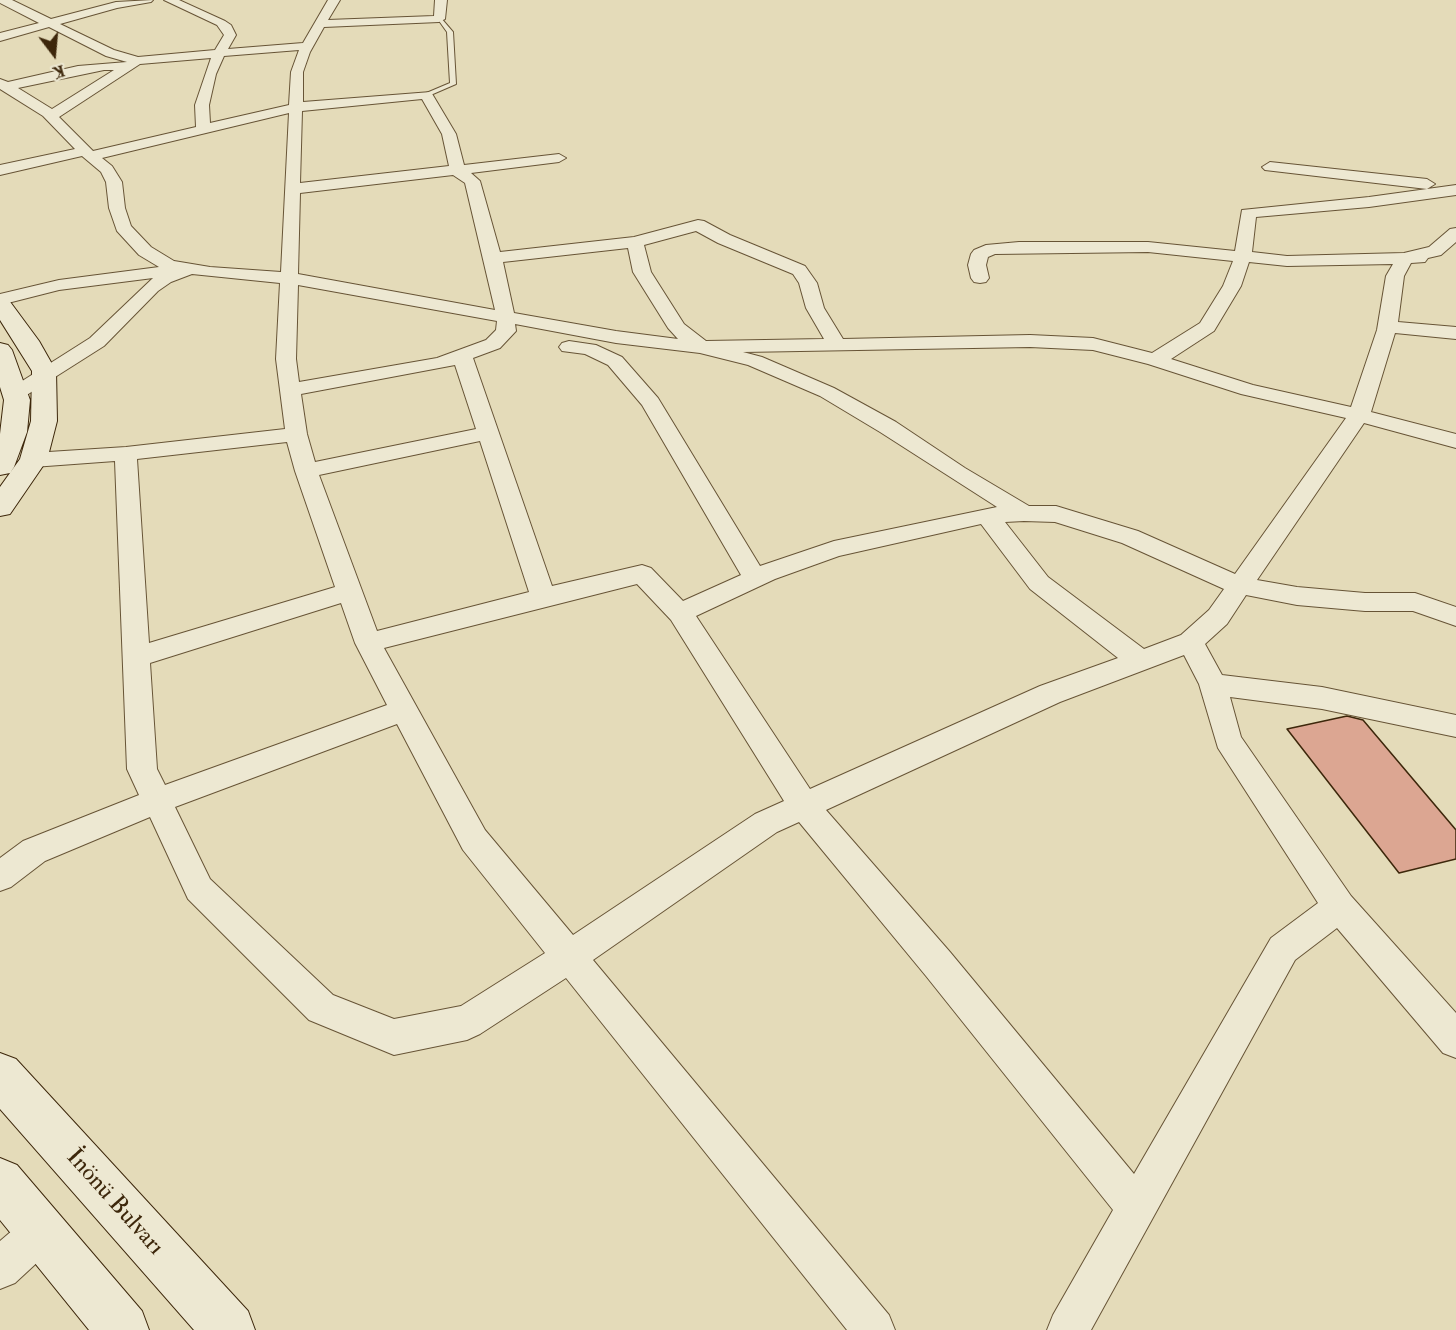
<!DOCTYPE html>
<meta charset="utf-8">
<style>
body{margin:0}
#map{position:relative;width:1456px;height:1330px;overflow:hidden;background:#e4dbb9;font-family:"IM FELL Double Pica",serif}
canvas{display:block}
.north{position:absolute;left:24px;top:24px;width:60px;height:60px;-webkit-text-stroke:4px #ede8d2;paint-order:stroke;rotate:164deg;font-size:16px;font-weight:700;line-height:24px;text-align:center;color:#3d270b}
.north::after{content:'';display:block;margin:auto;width:21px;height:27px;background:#3d270b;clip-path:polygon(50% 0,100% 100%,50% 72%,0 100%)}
</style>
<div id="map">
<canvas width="1456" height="1330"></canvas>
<div class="north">K</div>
</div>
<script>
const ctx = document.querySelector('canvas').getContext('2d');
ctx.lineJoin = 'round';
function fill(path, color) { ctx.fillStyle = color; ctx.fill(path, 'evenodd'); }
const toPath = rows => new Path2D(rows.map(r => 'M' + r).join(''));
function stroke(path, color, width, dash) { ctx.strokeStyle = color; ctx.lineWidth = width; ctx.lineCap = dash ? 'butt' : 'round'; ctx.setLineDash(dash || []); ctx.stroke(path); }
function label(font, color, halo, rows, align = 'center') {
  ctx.font = font + ' "IM FELL Double Pica",serif'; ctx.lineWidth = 4.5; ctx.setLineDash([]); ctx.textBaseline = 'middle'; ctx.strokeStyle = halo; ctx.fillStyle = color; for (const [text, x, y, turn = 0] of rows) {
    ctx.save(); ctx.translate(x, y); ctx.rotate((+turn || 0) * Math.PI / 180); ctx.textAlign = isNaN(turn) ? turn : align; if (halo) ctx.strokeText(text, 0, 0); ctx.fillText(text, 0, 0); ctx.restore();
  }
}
const building = toPath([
 [1347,716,1363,720,1456,830,1456,859,1399,873,1287,729,1347,716]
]);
const service = toPath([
 [437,18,441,18,453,32,456,84,426,97,424,94,450,83,447,32,437,18]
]);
const minor = toPath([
 [0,0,12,0,51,19,116,2,153,0,151,2,117,8,60,24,114,50,138,57,215,50,224,35,217,25,164,0,179,0,225,21,231,25,236,35,228,49,303,43,328,0,340,0,328,20,434,16,435,0,447,0,445,19,439,22,324,27,310,52,303,72,303,102,431,92,456,134,464,165,559,154,566,158,559,162,471,173,480,181,500,252,634,237,698,220,704,221,730,235,805,266,817,283,824,308,843,339,1030,335,1093,338,1152,353,1200,323,1223,286,1233,261,1148,252,995,254,988,257,986,265,989,278,986,282,980,283,974,282,971,278,968,265,971,254,974,250,986,245,1019,242,1148,242,1235,251,1242,210,1369,197,1456,185,1456,195,1369,207,1256,217,1252,252,1287,256,1404,253,1429,247,1450,229,1456,228,1456,242,1441,255,1428,258,1425,262,1411,263,1404,276,1398,322,1456,327,1456,339,1395,333,1371,412,1456,434,1456,448,1364,423,1257,580,1297,587,1365,593,1415,593,1456,607,1456,626,1413,611,1365,611,1297,605,1246,595,1227,624,1205,644,1222,675,1322,687,1456,715,1456,737,1322,709,1230,697,1241,737,1351,896,1456,1013,1456,1058,1443,1053,1337,928,1295,960,1091,1330,1047,1330,1053,1315,1113,1210,926,976,799,822,777,832,593,960,889,1315,895,1330,847,1330,566,978,480,1034,467,1040,394,1055,309,1020,188,899,150,817,45,861,11,887,0,891,0,858,23,841,139,795,127,769,115,461,33,467,25,465,22,460,25,455,33,453,126,447,285,429,276,359,280,283,192,274,171,282,158,291,104,346,22,398,15,400,8,398,5,394,8,390,90,338,153,278,59,290,0,305,0,294,59,280,159,267,139,255,117,231,109,208,106,182,101,172,82,156,0,175,0,165,75,149,43,116,0,89,0,79,8,82,78,66,127,62,106,56,49,27,0,41,0,33,39,23,0,3,0,0],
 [299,50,291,72,289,105,210,123,209,105,216,74,224,56,299,50],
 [211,58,195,105,196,127,93,151,59,117,140,64,211,58],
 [104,70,114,70,52,109,18,88,104,70],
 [422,99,442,134,449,166,300,183,302,111,422,99],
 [289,113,281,272,210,267,174,261,151,247,131,226,125,208,122,182,112,166,102,158,289,113],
 [453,175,465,183,495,310,298,274,300,193,453,175],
 [696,231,718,243,793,274,799,283,806,308,824,339,706,341,684,324,651,272,644,245,696,231],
 [628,248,633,272,668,328,678,339,616,331,514,313,503,262,628,248],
 [1249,262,1287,266,1393,264,1386,276,1377,330,1351,407,1253,385,1171,359,1214,331,1241,286,1249,262],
 [298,285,497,321,496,330,486,340,437,358,299,382,296,359,298,285],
 [515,324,616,343,700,353,748,365,820,396,880,432,997,507,834,541,760,566,658,398,622,357,596,345,569,341,562,343,559,347,562,351,585,354,608,365,642,405,741,575,683,601,651,568,642,565,552,586,473,358,500,348,516,331,515,324],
 [1030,347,1093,350,1148,364,1241,394,1346,418,1235,574,1138,531,1056,506,1029,506,965,468,896,422,834,388,762,357,743,352,1030,347],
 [455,365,476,429,315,462,307,434,301,394,455,365],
 [480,441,529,592,377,631,319,475,480,441],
 [287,442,295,471,335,587,149,643,137,459,287,442],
 [1024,521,1055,522,1122,543,1224,589,1209,610,1181,635,1144,649,1048,577,1005,522,1024,521],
 [981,524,1030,589,1118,658,1040,686,810,789,696,616,775,579,839,556,981,524],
 [637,584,671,620,784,801,755,814,573,935,485,830,384,648,637,584],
 [341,603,355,643,387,705,165,785,157,769,150,663,341,603],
 [1184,655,1199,684,1218,748,1318,903,1271,938,1134,1174,950,952,826,810,1060,702,1184,655],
 [397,724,463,850,545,953,461,1006,394,1019,333,995,210,879,175,807,397,724],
 [1270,162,1427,179,1435,184,1427,189,1265,170,1262,167,1270,162],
 [41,1212,55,1218,61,1232,55,1246,15,1283,0,1289,0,1241,27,1218,41,1212]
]);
const secondary = toPath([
 [0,297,8,299,39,341,56,371,57,421,47,460,10,514,0,516,0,487,20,459,31,421,32,371,0,320,0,297],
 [0,343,8,345,12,350,30,400,27,432,14,467,10,473,0,475,0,434,4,400,0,387,0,343],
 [0,1053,16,1059,248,1311,255,1330,194,1330,0,1109,0,1053],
 [0,1158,17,1165,142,1311,149,1330,89,1330,0,1220,0,1158]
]);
const nearStreetnames = [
 ["İnönü Bulvarı",114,1203,48]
];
fill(building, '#dca692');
stroke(building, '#3d270b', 1.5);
stroke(service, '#675436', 2);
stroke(minor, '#675436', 2);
stroke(secondary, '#3d270b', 2);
fill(service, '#ede8d2');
fill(minor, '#ede8d2');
fill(secondary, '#ede8d2');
label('24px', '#3d270b', '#ede8d2', nearStreetnames);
</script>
